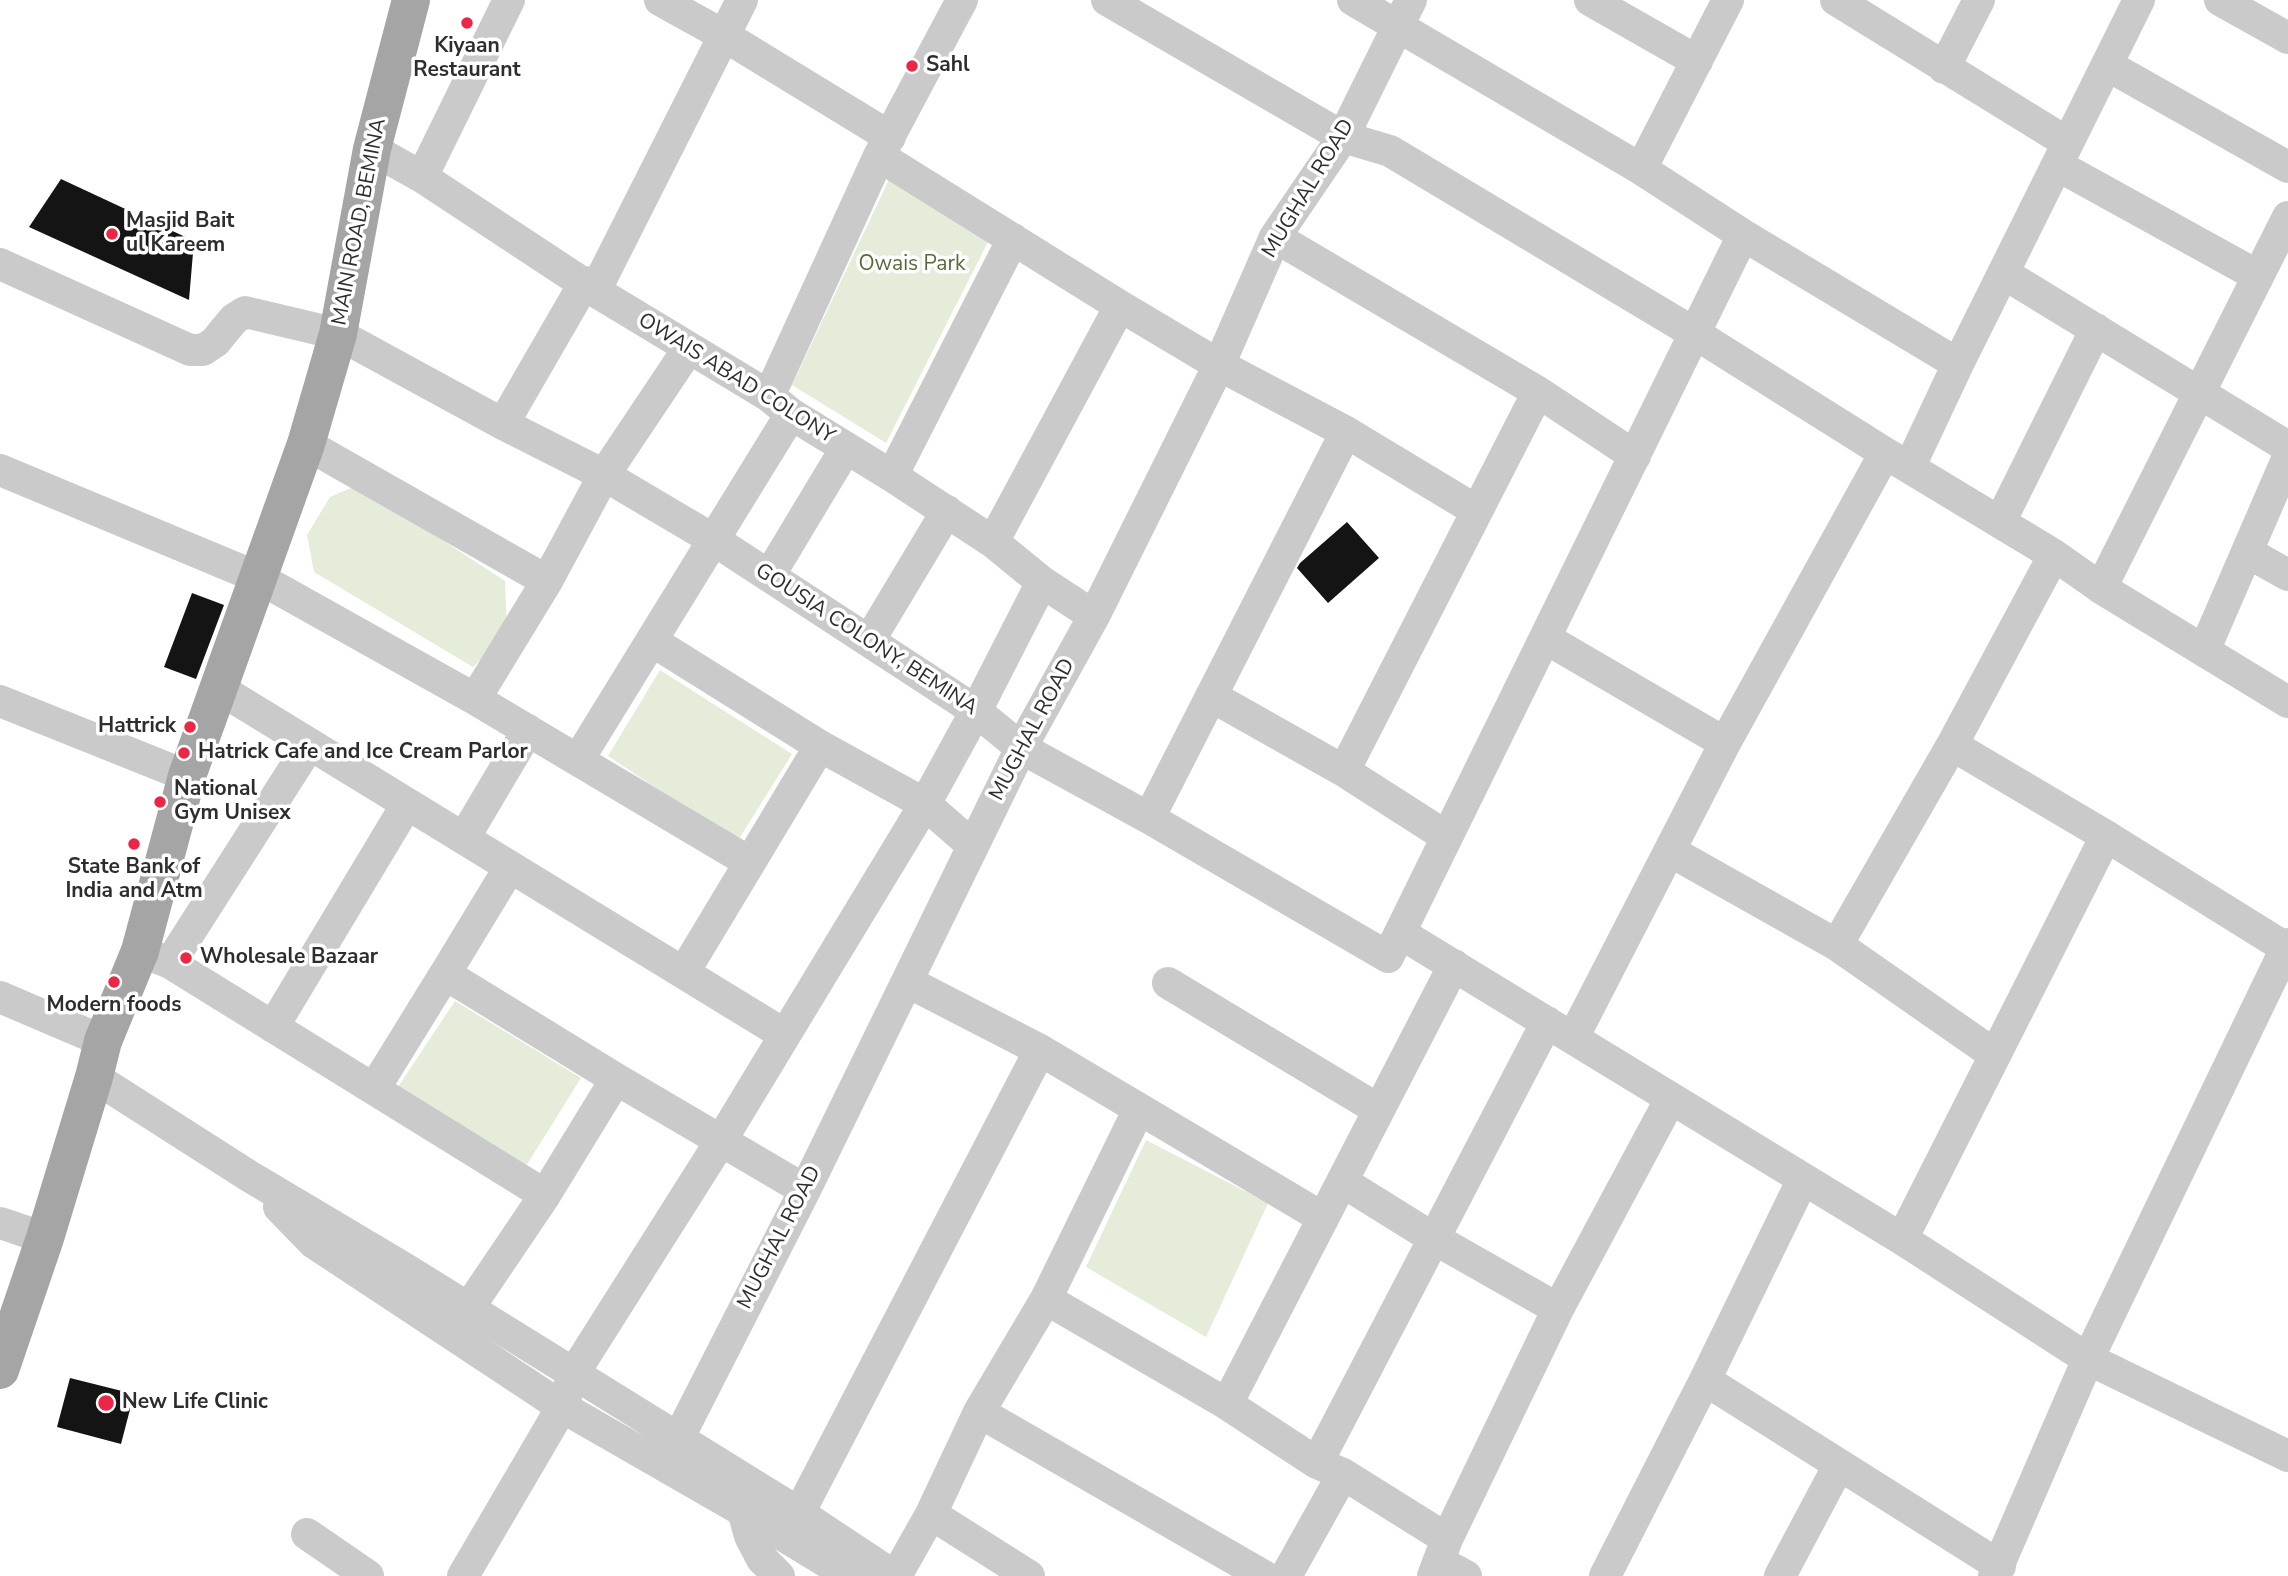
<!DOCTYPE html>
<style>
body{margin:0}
canvas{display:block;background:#fff}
</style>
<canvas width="2288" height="1576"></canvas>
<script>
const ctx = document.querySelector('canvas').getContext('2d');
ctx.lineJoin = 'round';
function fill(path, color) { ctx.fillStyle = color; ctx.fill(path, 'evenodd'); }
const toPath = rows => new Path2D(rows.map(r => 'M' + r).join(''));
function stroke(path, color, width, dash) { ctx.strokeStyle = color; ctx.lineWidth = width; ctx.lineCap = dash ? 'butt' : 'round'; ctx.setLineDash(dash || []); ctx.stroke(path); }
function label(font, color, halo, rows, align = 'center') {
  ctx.font = font + ' "Nunito Sans",sans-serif'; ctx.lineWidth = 7; ctx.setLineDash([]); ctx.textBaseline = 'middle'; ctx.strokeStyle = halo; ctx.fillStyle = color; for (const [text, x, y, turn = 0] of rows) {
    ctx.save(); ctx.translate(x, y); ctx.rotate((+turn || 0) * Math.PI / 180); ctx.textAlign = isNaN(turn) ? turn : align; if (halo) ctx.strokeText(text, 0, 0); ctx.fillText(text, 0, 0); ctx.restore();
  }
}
const green = toPath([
 [892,173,988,242,886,443,792,385],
 [358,485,505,581,507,632,473,667,314,572,307,535,330,497],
 [660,670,792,754,737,842,608,756],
 [455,1001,581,1078,526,1166,398,1087],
 [1146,1140,1268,1203,1206,1337,1086,1267]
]);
const building = toPath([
 [61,179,194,241,189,300,29,227],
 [1347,522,1379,558,1328,603,1297,568,1300,563],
 [192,593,224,605,196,679,164,667],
 [70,1378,134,1394,121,1444,57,1427]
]);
const minor = toPath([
 [660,0,723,35,890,137],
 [1107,0,1343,137,1390,151,1694,333,1885,453,2054,555,2101,588,2288,702],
 [1353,0,1641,169,1743,235,1958,364],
 [1590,0,1697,61],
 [1836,0,2068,143],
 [2220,0,2288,38],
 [2107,65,2288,167],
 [1944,68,1979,0],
 [372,149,422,177,595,291,769,396,791,414,892,476,993,542,1042,582,1094,616],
 [879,156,1120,306,1219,365,1346,432,1477,511],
 [2057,165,2258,276],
 [1641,169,1728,0],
 [422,177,509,0],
 [1275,237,1538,392,1635,456],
 [0,264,190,350,203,350,215,342,234,319,245,312,338,334,503,424,604,475,714,540,976,711,1021,748,1149,818,1388,957,1743,235],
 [2003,273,2288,447],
 [595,291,742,0],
 [769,396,879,156,962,0],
 [503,424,585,282],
 [306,444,547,581],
 [1910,466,1958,364,2139,0],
 [0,470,257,577,475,699,749,862],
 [892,476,1013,239],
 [2000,522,2096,329],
 [993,542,1120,306],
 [2247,552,2288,575],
 [769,576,846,448],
 [2101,588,2288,217],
 [1545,638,1725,743],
 [652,641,820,746,925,804,973,846],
 [869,641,947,511],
 [2204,651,2288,457],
 [218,688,785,1035],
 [1211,696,1344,771,1447,837],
 [475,699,547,581,604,475,689,348],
 [0,701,187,776],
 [1952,745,2106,836,2286,948],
 [578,760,791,414],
 [1344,771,1538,392],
 [1149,818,1346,432],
 [464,838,528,730],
 [1670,851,1837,945,1995,1055],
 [510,867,445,974,616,1079,805,1190],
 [1400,933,1902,1239,2088,1359,2288,1456],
 [1837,945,1952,745,2054,555],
 [140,951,170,963,545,1195],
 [170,963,310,744],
 [684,972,820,746],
 [908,982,1040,1050,1323,1218],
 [1168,983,1379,1110],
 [0,997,103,1041],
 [273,1027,407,804],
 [1573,1038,1725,743,1885,453],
 [94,1077,249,1176,402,1267,799,1513,894,1576],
 [374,1089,445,974],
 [1343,1182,1433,1238,1558,1309],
 [279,1207,314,1243,562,1407,743,1511,850,1576],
 [0,1223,45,1238],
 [1902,1239,2106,836],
 [1046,1299,1227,1404,1317,1463,1343,1474,1447,1539],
 [468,1309,545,1195,616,1079],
 [1705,1380,2000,1566],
 [1227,1404,1454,965],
 [979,1412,1264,1576],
 [1317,1463,1547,1022],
 [670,1469,678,1439,805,1190,1021,748,1094,616,1219,365,1275,237,1343,137,1411,0],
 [743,1511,750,1536,762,1559,779,1576],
 [799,1513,1040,1050],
 [931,1514,1029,1576],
 [307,1534,368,1576],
 [1440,1562,1466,1576],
 [463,1576,562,1407,574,1373,722,1139,925,804,976,711,1042,582],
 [896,1576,931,1514,979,1412,1046,1299,1139,1109],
 [1286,1576,1343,1474],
 [1433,1576,1447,1539,1558,1309,1670,1100],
 [1605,1576,1705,1380,1803,1179],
 [1780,1576,1839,1465],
 [1994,1576,2088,1359,2288,944]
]);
const major = toPath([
 [0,1370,45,1238,94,1077,103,1041,140,951,187,776,306,444,338,334,372,149,411,0]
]);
const markers = [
 [467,23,7,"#ed2647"],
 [912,66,7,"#ed2647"],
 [112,234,7,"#ed2647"],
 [190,727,7,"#ed2647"],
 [184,753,7,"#ed2647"],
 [160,802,7,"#ed2647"],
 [134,844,7,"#ed2647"],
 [186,958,7,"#ed2647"],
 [114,982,7,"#ed2647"],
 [106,1403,9,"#ed2647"]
];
const poiNames = [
 ["Kiyaan",467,47,"center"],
 ["Restaurant",467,71,"center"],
 ["Sahl",926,66],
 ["Masjid Bait",126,222],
 ["ul Kareem",126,246],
 ["Hattrick",176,727,"right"],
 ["Hatrick Cafe and Ice Cream Parlor",198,753],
 ["National",174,790],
 ["Gym Unisex",174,814],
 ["State Bank of",134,868,"center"],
 ["India and Atm",134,892,"center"],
 ["Wholesale Bazaar",200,958],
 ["Modern foods",114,1006,"center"],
 ["New Life Clinic",122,1403]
];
const streetNames = [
 ["MUGHAL ROAD",1309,189,-59],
 ["MAIN ROAD, BEMINA",360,222,-79],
 ["OWAIS ABAD COLONY",736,379,32],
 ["GOUSIA COLONY, BEMINA",866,640,33],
 ["MUGHAL ROAD",1033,730,-62],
 ["MUGHAL ROAD",780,1238,-63]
];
const parkNames = [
 ["Owais Park",912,265]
];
fill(green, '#e5ecda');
fill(building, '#141414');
stroke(minor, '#cacaca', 32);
stroke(major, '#a5a5a5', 38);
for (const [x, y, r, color] of markers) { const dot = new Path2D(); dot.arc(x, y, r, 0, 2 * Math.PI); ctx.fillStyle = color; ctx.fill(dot); stroke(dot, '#fff', 2.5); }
label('bold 21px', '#2d2d2d', '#fff', poiNames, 'left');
label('21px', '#2d2d2d', '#fff', streetNames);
label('21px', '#556b39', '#fff', parkNames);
</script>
